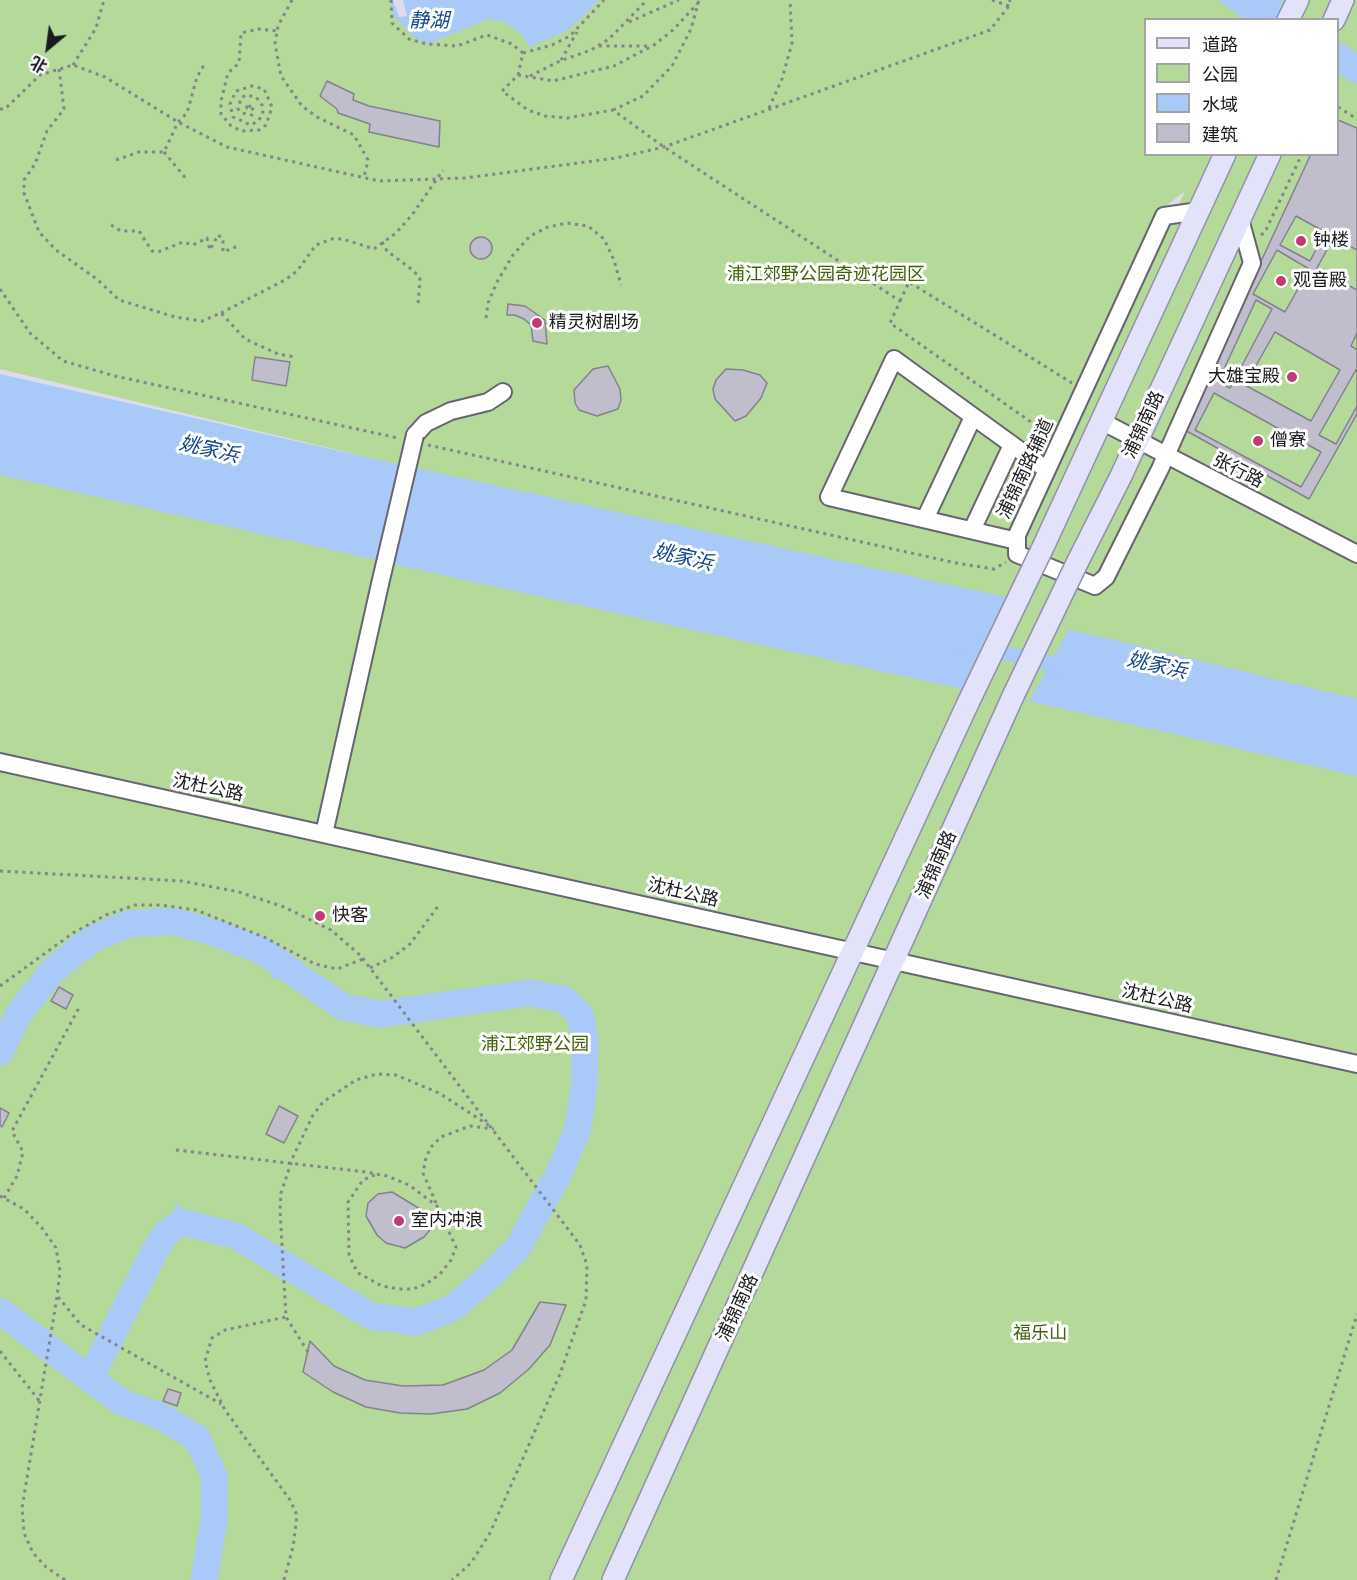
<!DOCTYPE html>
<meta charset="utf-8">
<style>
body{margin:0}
#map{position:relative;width:1357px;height:1580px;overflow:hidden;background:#dedceb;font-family:"Fira Sans Condensed","Noto Sans SC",sans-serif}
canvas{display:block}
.legend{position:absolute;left:1144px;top:18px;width:195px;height:138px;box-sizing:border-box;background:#fff;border:2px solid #a3a3a5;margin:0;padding:8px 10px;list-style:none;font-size:18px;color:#1a1a1f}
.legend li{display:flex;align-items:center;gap:12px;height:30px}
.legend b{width:30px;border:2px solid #a3a3a5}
.north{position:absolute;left:18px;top:18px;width:60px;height:60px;-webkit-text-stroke:4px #fff;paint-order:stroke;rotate:209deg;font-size:16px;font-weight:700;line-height:24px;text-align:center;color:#1a1a1f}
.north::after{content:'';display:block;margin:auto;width:21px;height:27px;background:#1a1a1f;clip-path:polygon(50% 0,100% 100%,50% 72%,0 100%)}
</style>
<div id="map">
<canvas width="1357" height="1580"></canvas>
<ul class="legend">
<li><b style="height:8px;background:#e2e2fa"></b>道路</li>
<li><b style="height:16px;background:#b5d999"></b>公园</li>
<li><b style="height:16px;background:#a9caf8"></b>水域</li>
<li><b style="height:16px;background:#c0becc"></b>建筑</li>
</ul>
<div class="north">北</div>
</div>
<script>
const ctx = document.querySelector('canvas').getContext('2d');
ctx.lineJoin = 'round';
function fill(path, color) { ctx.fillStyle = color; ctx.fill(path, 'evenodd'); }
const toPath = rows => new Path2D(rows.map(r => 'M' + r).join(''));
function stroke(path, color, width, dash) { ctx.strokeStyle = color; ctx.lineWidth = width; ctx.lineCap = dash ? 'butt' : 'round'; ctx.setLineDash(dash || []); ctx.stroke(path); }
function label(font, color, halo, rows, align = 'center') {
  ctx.font = font + ' "Fira Sans Condensed","Noto Sans SC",sans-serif'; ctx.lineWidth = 6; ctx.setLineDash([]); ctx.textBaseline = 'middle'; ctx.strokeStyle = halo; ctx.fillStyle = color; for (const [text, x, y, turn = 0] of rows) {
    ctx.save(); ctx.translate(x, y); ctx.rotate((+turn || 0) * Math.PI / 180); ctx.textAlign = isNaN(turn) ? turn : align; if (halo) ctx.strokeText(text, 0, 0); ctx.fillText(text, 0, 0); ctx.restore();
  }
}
const green = toPath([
 [0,0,1357,0,1357,1580,0,1580,0,383,375,459,0,369],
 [1146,20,1338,20,1338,154,1146,154],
 [1184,192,1184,193,1009,569,1014,557,1005,543,1162,209]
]);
const water = toPath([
 [391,0,599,0,568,30,530,47,521,34,505,22,489,19,427,44,414,37,393,15],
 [1218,0,1281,0,1270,19,1245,20],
 [0,374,375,459,1006,597,962,689,433,573,0,475],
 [1069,629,1357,699,1357,776,1029,701]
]);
const pier = toPath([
 [393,0,403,0,407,16,399,17]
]);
const stream = toPath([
 [274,977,280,963],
 [167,1232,178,1205]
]);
const canal = toPath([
 [962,643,1070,668]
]);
const river = toPath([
 [1255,0,1285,20],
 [1338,56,1357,70],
 [0,1052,20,1012,55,968,92,939,128,924,171,921,213,932,262,951,343,1007,380,1014,529,993,564,999,580,1015,585,1038,584,1089,577,1131,560,1171,518,1247,491,1275,451,1309,416,1322,371,1316,234,1235,182,1222,167,1232,154,1252,90,1378],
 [0,1311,121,1402,158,1415,197,1438,214,1476,214,1520,204,1580]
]);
const building = toPath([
 [327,81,354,94,353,100,369,106,440,121,439,147,369,132,370,124,338,113,337,109,320,96,327,81],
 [1338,120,1357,128,1357,414,1309,499,1183,429,1311,154,1338,154,1338,120],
 [1296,216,1325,232,1310,261,1280,245,1296,216],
 '470 248a11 11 0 1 1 22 0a11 11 0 1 1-22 0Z',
 [1334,237,1357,250,1357,290,1317,268,1334,237],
 [1277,250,1309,269,1285,312,1253,294,1277,250],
 [1256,300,1272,309,1230,388,1218,382,1256,300],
 [508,304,525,306,545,320,547,344,533,341,531,325,524,319,515,315,507,315,508,304],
 [1275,332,1340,370,1311,421,1245,385,1275,332],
 [1357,333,1357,350,1351,346,1357,333],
 [255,357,290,362,286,386,252,380,255,357],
 [608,366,620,389,621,400,618,409,597,416,579,410,575,403,574,390,593,369,608,366],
 [1357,368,1357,406,1336,444,1319,435,1357,368],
 [726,369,743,370,760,375,767,383,761,398,746,416,735,421,715,399,713,389,716,380,726,369],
 [1214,393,1321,452,1301,487,1195,430,1214,393],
 [59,987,73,995,66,1009,51,1001,59,987],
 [279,1106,298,1116,284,1143,266,1134,279,1106],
 [0,1108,9,1113,2,1127,0,1125,0,1108],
 [392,1192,425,1212,433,1226,424,1237,405,1248,386,1243,377,1235,366,1216,368,1203,378,1194,392,1192],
 [540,1302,566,1305,550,1345,529,1369,500,1393,467,1409,431,1414,400,1413,366,1407,333,1392,303,1372,310,1341,334,1366,365,1380,403,1386,443,1385,484,1370,512,1350,540,1302],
 [168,1389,181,1393,177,1406,163,1401,168,1389]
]);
const path = toPath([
 [292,0,278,26,275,44,281,76,302,106,317,117,354,135,368,160,364,177],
 [391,0,392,23,409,39,427,44,457,46,487,35,512,44,523,53,518,75,502,91,528,110,545,116,567,118,613,110,664,147,900,301,890,323,1048,434],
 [992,0,1009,6],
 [629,22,679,0],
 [599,46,650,46],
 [523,53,552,45,570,36,604,0],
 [561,60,577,32],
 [73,65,96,28,104,0],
 [59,69,64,109,47,131,35,164,24,180,24,193,39,232,56,250,98,280,119,300,175,317,202,321,221,313,245,339,278,354,296,357],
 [518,75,553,81,614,66,654,45,673,30,698,3],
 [530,76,560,61,591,50,609,39,647,0],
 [251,107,246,104,247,108,251,107,254,111,252,115,242,113,238,109,241,98,246,95,256,97,262,105,263,114,258,121,251,125,233,117,230,104,236,91,252,86,264,89,272,107,266,125,259,130,242,131,231,126,221,114,221,101,228,73,239,63,241,33,259,29,277,31],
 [1338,107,1357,119],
 [769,108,782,79,792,43,790,0],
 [0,109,5,109,40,75,73,65,105,77,178,122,227,147,379,181,465,178,616,158,664,147,990,30,1009,6,1010,0],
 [613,110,643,96,672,66,691,29,699,0],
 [164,152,188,181],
 [116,160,139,152,164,152,178,122,187,113,197,77,204,65],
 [111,225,121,231,139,231,152,251,158,252,183,242,193,245,207,238,210,250,218,235,223,239,223,252,238,246],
 [1261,235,1265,232,1302,154],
 [382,242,387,251,414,271,420,279,418,305],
 [0,289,30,333,63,361,115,376,398,438],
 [900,301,909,282,1072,383],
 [221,313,285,280,297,271,316,245,332,239,343,239,374,249,396,233,412,215,443,170],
 [486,318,488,303,497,282,513,255,530,236,548,227,567,223,588,226,604,239,614,260,621,285],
 [428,445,956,563,994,569,1006,562],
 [0,871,182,881,239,892,284,907,331,930,361,956,580,1245,587,1265,586,1300,560,1374,490,1533,471,1563,452,1580],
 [370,968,393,957,410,944,439,905],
 [0,986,73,933,106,915,135,905,160,905,196,910,264,937,315,964,337,969,363,959],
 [176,1150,366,1172,387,1176,409,1185,437,1206,456,1247,451,1260,440,1274,426,1284,413,1289,399,1289,382,1286,358,1273,353,1264,349,1254,348,1202,363,1180,377,1174],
 [0,1196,24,1209,42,1228,56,1248,60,1271,57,1297,22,1508,24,1533,33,1553,46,1567,65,1580],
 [4,1198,17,1176,23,1152,12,1131,80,1006],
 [436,1203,423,1173,426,1157,432,1146,441,1137,470,1126,494,1129],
 [58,1297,81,1325,221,1404],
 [0,1351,41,1403],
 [308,1352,286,1317,280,1209,281,1193,293,1157,313,1115,323,1102,356,1080,377,1074,396,1075,439,1093,490,1126],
 [284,1580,293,1547,297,1515,290,1500,225,1410,210,1380,205,1361,212,1338,225,1330,286,1317],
 [1276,1580,1357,1314]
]);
const minor = toPath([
 [1199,211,1164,216,1017,535,1017,554,1095,586,1106,577,1160,469,1252,263,1240,219],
 [1101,421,1357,554],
 [415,435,426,423,451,411,488,402,503,392],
 [925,519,973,417],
 [972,530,1012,445],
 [1017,541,829,497,894,359,1047,470],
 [0,762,1357,1064],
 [324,834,380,584]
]);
const major = toPath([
 [1288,20,1298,0],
 [1334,20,1343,0],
 [1044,545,1225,154],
 [1078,561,1121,476,1270,154],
 [561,1580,969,701],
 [613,1580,1014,694]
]);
const minorBridge = toPath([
 [380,584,415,435]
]);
const majorBridge = toPath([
 [1014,694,1078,561],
 [969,701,1044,545]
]);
const markers = [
 [1301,241,6,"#c43a72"],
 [1281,281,6,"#c43a72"],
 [537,323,6,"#c43a72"],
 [1292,377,6,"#c43a72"],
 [1258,441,6,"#c43a72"],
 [320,916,6,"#c43a72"],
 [399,1221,6,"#c43a72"]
];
const poiNames = [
 ["钟楼",1313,241],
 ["观音殿",1293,281],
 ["精灵树剧场",549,323],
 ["大雄宝殿",1280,377,"right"],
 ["僧寮",1270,441],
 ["快客",332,916],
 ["室内冲浪",411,1221]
];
const parkNames = [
 ["浦江郊野公园奇迹花园区",826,275],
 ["浦江郊野公园",535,1045],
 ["福乐山",1040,1334]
];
const streetNames = [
 ["浦锦南路",1144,425,-65],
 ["浦锦南路辅道",1026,469,-65],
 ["张行路",1238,471,27],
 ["沈杜公路",208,788,12],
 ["浦锦南路",937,865,-66],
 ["沈杜公路",683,893,13],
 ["沈杜公路",1157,999,13],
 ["浦锦南路",738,1308,-65]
];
const waterNames = [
 ["静湖",429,21],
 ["姚家浜",209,450,13],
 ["姚家浜",683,558,13],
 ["姚家浜",1157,666,13]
];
fill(green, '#b5d999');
fill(water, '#a9caf8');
fill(pier, '#dedceb');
stroke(stream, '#a9caf8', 4.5);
stroke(canal, '#a9caf8', 15);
stroke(river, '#a9caf8', 27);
fill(building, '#c0becc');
stroke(building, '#83818e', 1.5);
stroke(minor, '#666571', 20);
stroke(major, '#8f90ab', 24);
stroke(path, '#84838e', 3, [3, 4.5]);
stroke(minor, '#fff', 16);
stroke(major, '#e2e2fa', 21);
stroke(minorBridge, '#666571', 20, []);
stroke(majorBridge, '#8f90ab', 24, []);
stroke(minorBridge, '#fff', 16);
stroke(majorBridge, '#e2e2fa', 21);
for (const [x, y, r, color] of markers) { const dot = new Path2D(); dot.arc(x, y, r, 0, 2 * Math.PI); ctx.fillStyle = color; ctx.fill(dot); stroke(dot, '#fff', 2); }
label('18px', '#1a1a1f', '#fff', poiNames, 'left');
label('18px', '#3c6406', '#fff', parkNames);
label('18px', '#1a1a1f', '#fff', streetNames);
label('italic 20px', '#114688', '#fff', waterNames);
</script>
